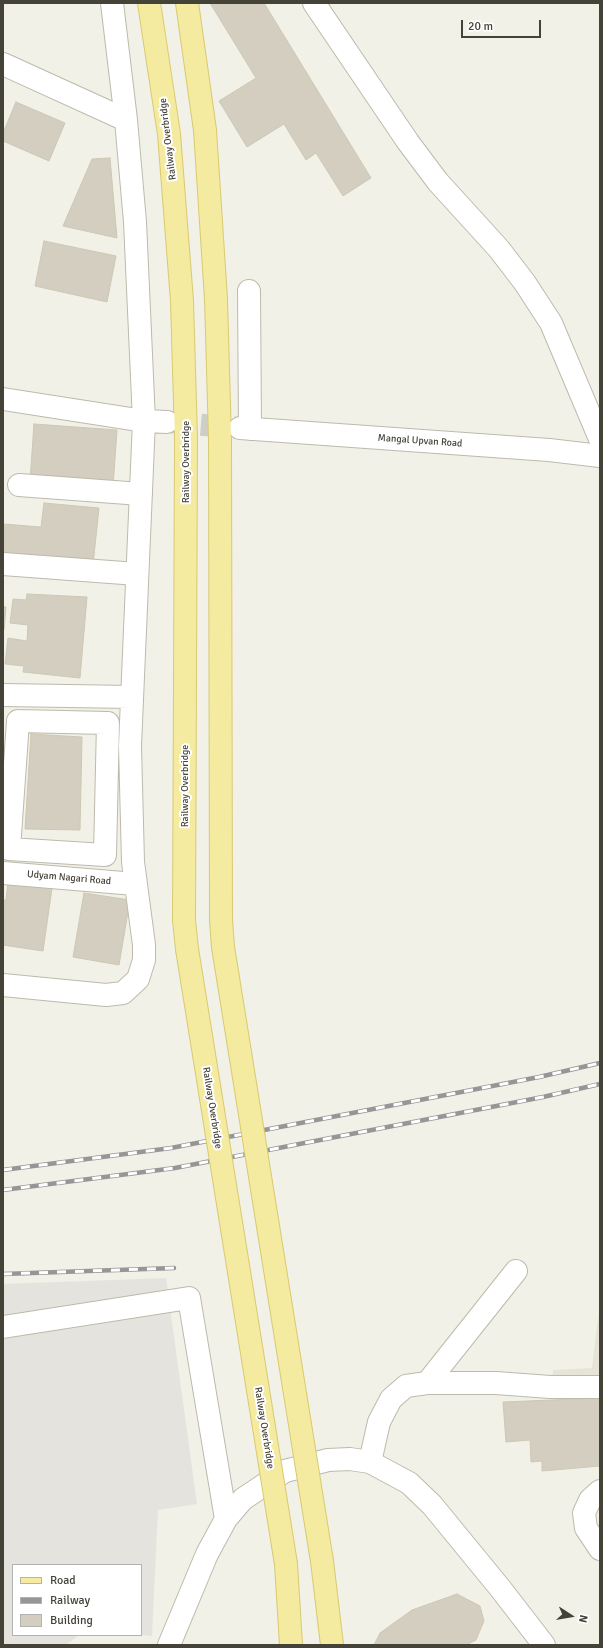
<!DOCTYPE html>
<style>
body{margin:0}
#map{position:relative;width:603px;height:1648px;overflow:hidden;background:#f2f1e8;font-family:Signika,sans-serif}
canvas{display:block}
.frame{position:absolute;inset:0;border:4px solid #454238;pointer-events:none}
.legend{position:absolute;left:12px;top:1564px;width:130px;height:72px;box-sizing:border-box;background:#fff;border:1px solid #b5b3af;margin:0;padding:5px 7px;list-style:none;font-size:12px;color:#454238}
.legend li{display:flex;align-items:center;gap:8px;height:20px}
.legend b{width:20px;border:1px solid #b5b3af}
.north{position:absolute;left:551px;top:1596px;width:40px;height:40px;-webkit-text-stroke:3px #fff;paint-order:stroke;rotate:102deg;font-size:11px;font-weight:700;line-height:16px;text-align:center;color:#454238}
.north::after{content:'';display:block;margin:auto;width:14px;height:18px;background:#454238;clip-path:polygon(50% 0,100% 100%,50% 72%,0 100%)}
.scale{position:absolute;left:461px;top:20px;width:80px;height:18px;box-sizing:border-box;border:2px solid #454238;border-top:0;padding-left:5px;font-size:12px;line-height:14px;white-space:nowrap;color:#454238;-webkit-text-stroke:3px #fff;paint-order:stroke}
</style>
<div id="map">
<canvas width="603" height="1648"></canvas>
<div class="frame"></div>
<ul class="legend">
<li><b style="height:5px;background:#f4eaa0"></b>Road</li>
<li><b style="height:5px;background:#969696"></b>Railway</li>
<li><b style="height:11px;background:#d3cebf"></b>Building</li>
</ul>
<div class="north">N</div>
<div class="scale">20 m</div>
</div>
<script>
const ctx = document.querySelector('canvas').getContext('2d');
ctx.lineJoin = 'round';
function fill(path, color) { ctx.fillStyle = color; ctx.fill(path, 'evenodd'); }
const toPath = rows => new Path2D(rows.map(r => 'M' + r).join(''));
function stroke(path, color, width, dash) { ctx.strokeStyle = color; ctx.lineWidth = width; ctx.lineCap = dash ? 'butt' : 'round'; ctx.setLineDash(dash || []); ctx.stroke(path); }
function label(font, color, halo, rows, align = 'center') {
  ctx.font = font + ' Signika,sans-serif'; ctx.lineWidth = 4; ctx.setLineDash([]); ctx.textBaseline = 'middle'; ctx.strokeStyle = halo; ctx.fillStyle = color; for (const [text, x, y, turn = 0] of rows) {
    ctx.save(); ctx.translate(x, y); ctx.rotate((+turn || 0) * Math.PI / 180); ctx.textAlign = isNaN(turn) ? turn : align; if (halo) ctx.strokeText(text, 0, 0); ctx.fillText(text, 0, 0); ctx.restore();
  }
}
const residential = toPath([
 [600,1302,600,1391,552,1394,553,1370,592,1368]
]);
const industrial = toPath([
 [166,1278,197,1504,158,1510,152,1636,141,1635,141,1565,13,1565,13,1635,79,1635,66,1645,3,1645,3,1284]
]);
const building = toPath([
 [210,3,264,3,371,178,343,196,316,153,306,160,284,124,247,147,219,101,256,78,210,3],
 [16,102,65,123,49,161,3,141,3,133,16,102],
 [110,158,117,238,63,226,92,159,110,158],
 [44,241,116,256,107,302,35,286,44,241],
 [34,424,117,430,113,487,30,481,34,424],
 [44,503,99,508,93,565,3,556,3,524,41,527,44,503],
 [27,594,87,597,80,678,23,672,24,666,5,664,8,638,27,641,28,625,10,623,13,599,26,600,27,594],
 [3,607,6,607,4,630,3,630,3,607],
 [31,734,82,737,80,830,25,829,31,734],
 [8,882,52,888,43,951,3,945,3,900,6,900,8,882],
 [84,893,130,900,119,965,73,957,84,893],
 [600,1398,600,1466,542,1471,542,1461,531,1462,530,1440,506,1442,503,1402,600,1398],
 [457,1594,480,1606,484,1621,476,1640,466,1645,374,1645,380,1633,412,1610,457,1594]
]);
const minorTunnel = toPath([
 [168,422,239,428]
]);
const minor = toPath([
 [314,3,408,142,438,182,499,249,525,283,551,323,600,439],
 [3,64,126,120],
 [249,291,250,429],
 [3,399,144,421,167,422],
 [240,428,549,450,600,456],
 [19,485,141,494],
 [3,564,137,574],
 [3,695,132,697],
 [18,721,108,723,105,855,9,849,18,721],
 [3,873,135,884],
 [3,985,106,995,123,993,138,979,144,960,144,945,133,862,130,746,144,421,135,222,126,120,112,3],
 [3,1327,189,1298,226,1519],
 [427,1383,516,1271],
 [370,1462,379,1422,391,1399,406,1386,427,1383,496,1383,550,1387,600,1387],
 [600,1491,590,1500,584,1513,586,1528,600,1549],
 [169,1645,207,1554,226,1519,243,1499,285,1471,328,1460,350,1459,370,1462,409,1483,432,1505,500,1588,544,1645]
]);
const major = toPath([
 [149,3,169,134,182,301,186,438,184,920,187,949],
 [187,3,205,130,216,299,220,439,221,920,223,947],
 [322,1561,332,1645],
 [286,1564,291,1645]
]);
const rail = toPath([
 [3,1170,171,1148,539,1077,600,1063],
 [3,1190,175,1168,543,1097,600,1084],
 [3,1274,174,1268]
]);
const majorBridge = toPath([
 [223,947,322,1561],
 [187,949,286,1564]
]);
const streetNames = [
 ["Railway Overbridge",168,139,-97],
 ["Mangal Upvan Road",420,441,4],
 ["Railway Overbridge",186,462,-90],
 ["Railway Overbridge",185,786,-90],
 ["Udyam Nagari Road",69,878,5],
 ["Railway Overbridge",212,1108,81],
 ["Railway Overbridge",264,1428,81]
];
fill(residential, '#e6e4d7');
fill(industrial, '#e5e3dd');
fill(building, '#d3cebf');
stroke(building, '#cdc7b3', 1);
stroke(minorTunnel, '#cfcec5', 22, [22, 11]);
stroke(minor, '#bdbaac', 24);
stroke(major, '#d8ca71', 24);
stroke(minor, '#fff', 22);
stroke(major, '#f4eaa0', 22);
stroke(rail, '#969696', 4.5);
stroke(rail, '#fff', 3, [9]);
stroke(majorBridge, '#d8ca71', 24, []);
stroke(majorBridge, '#f4eaa0', 22);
label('10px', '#454238', '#fff', streetNames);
</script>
